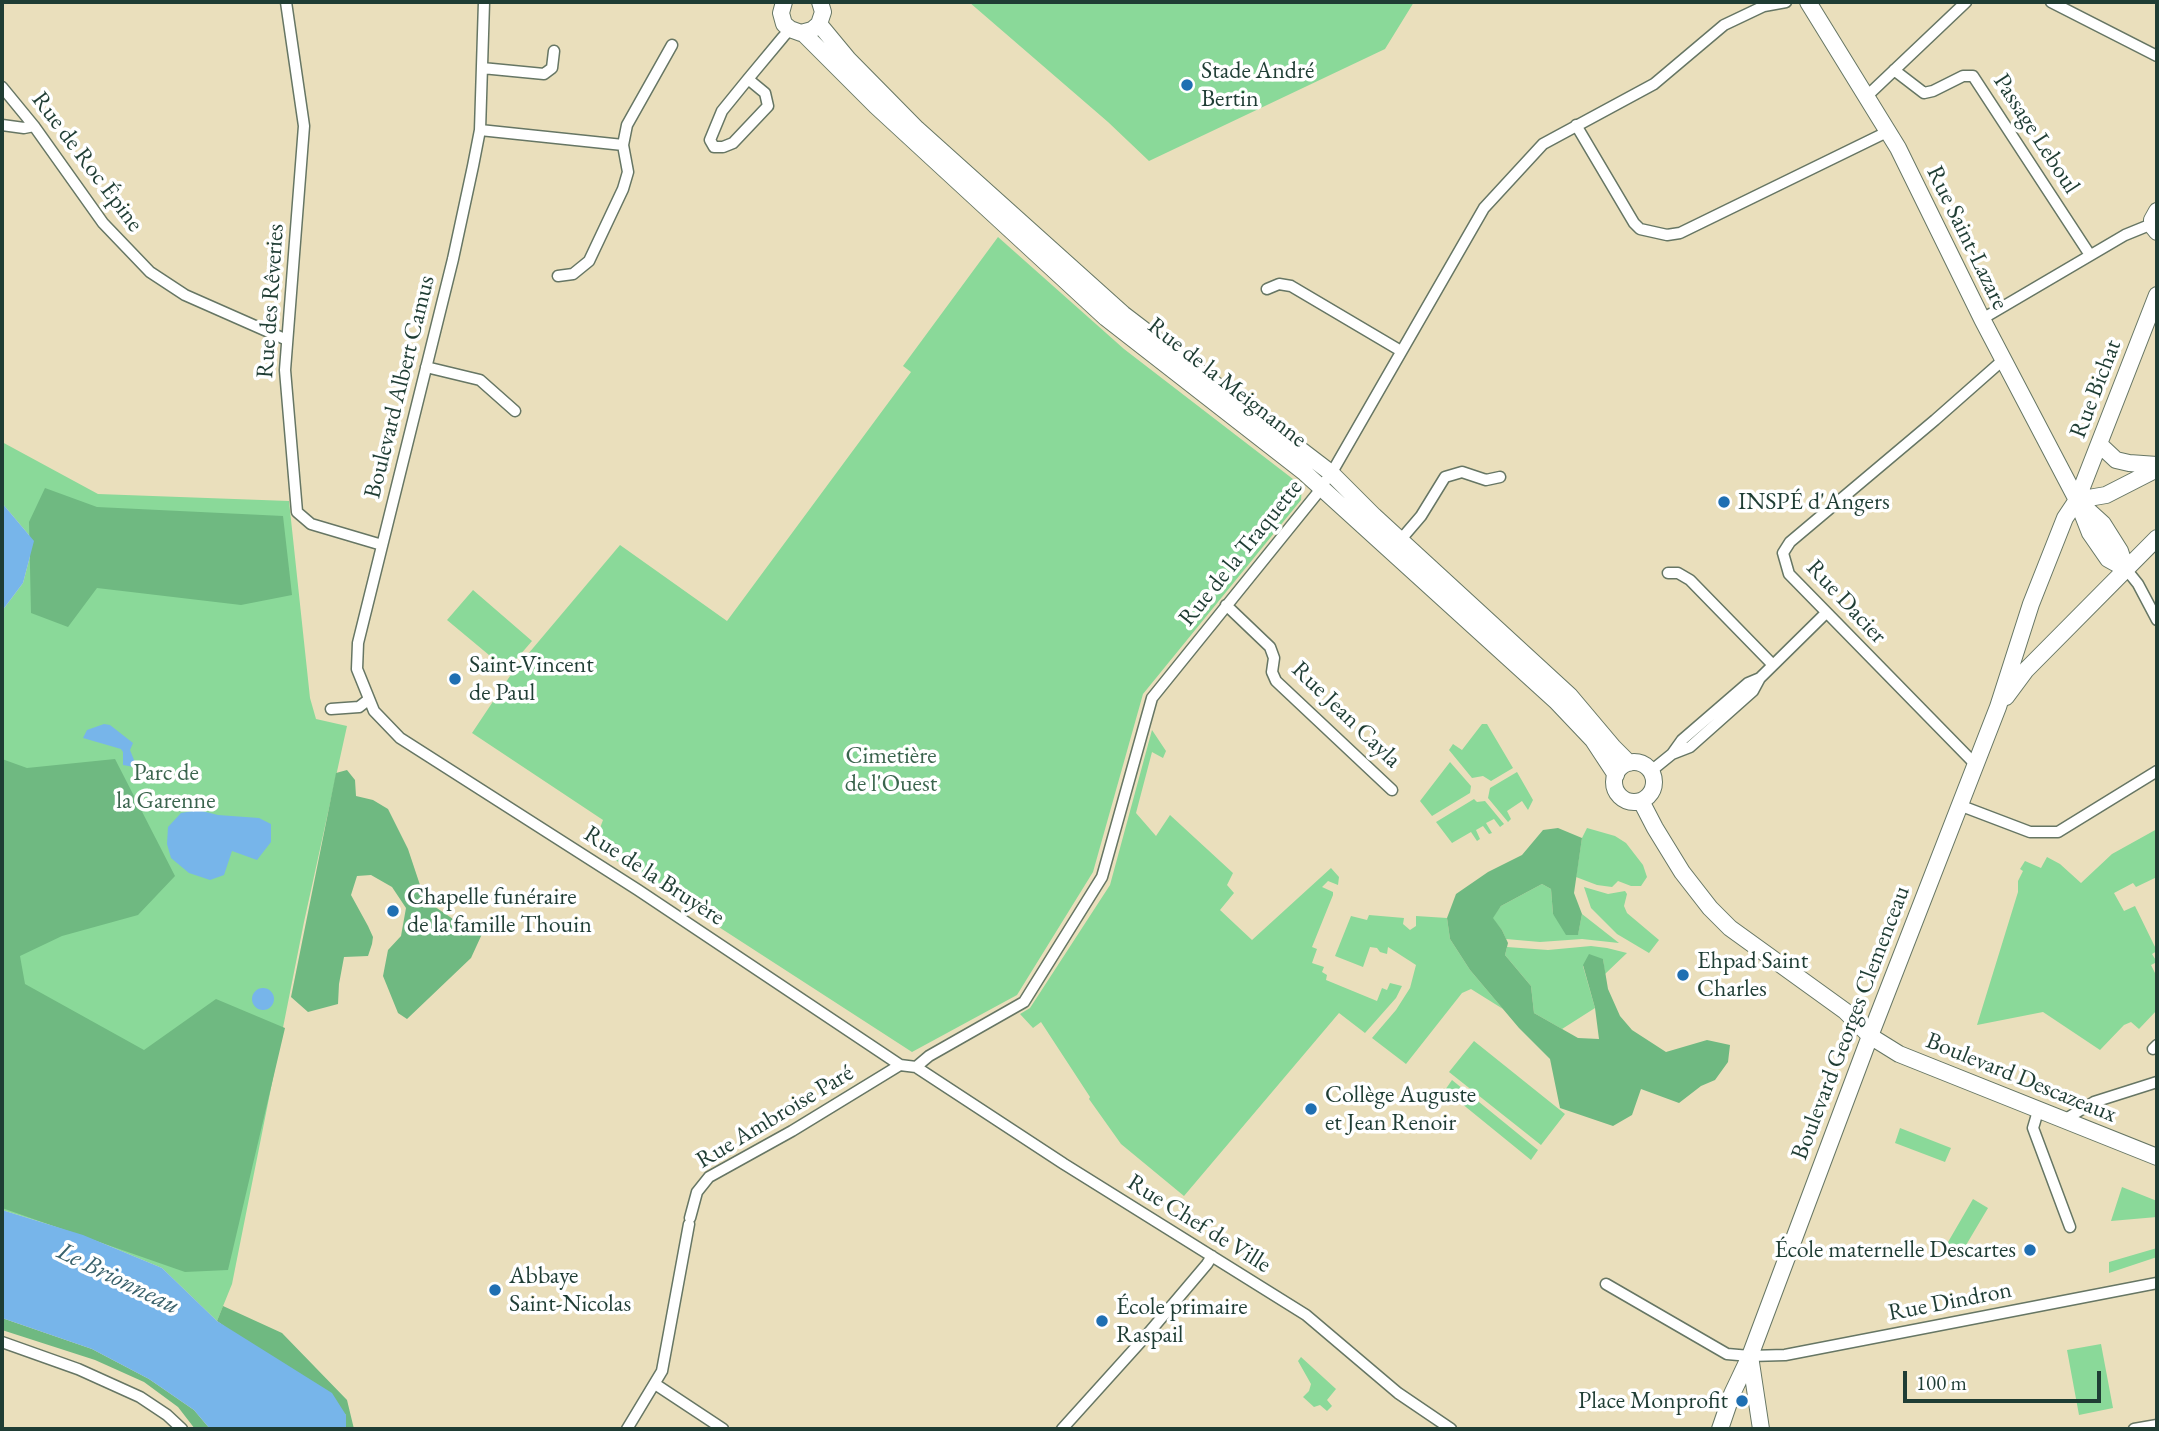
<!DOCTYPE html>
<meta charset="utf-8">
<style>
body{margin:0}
#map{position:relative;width:2159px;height:1431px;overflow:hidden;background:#eadfbc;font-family:"EB Garamond",serif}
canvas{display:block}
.frame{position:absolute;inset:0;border:4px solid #1f3d34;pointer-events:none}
.scale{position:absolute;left:1903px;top:1371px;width:198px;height:32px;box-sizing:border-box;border:4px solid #1f3d34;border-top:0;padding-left:9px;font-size:21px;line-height:24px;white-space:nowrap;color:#1f3d34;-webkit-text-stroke:5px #fff;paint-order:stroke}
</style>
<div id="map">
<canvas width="2159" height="1431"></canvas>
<div class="frame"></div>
<div class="scale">100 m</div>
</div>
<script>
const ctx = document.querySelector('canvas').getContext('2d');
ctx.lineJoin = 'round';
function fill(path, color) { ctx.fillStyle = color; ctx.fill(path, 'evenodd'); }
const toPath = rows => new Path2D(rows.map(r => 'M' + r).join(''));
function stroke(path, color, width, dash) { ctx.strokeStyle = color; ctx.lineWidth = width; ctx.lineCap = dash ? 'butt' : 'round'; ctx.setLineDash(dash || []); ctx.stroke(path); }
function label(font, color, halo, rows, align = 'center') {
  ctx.font = font + ' "EB Garamond",serif'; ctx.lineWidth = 7; ctx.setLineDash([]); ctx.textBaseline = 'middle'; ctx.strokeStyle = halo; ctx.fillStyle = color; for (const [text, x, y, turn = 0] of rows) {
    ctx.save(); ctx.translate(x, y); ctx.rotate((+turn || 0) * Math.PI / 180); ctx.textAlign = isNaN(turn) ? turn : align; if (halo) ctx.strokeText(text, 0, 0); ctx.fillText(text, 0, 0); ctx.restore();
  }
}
const green = toPath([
 [969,2,1414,2,1385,49,1149,161,1108,122],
 [998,237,1124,349,1302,486,1301,500,1143,694,1093,872,1017,995,912,1052,606,854,600,828,603,820,472,733,512,673,620,545,727,621,911,372,903,366],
 [2,442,98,494,289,501,310,698,316,719,347,726,304,922,232,1284,217,1321,162,1268,83,1235,2,1210,2,611,23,583,34,541,2,503],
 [473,590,532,641,507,670,447,620],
 [1482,724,1487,724,1513,768,1491,781,1483,776,1472,778,1449,750,1453,744,1462,750],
 [1152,730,1166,751,1163,758,1152,752,1136,813,1156,836,1170,815,1233,873,1227,885,1234,893,1220,910,1252,940,1331,868,1339,877,1338,885,1328,881,1322,887,1333,892,1333,895,1312,947,1317,949,1312,963,1324,967,1322,972,1327,975,1326,980,1377,1001,1382,988,1387,990,1390,983,1402,986,1396,998,1365,1033,1339,1013,1184,1196,1121,1144,1089,1099,1090,1097,1041,1022,1033,1028,1020,1014,1030,1008,1110,885],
 [1450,762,1471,786,1470,793,1432,816,1420,801],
 [1517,772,1533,800,1528,810,1522,801,1507,811,1511,819,1508,822,1488,798,1490,788],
 [1474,799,1477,802,1485,801,1504,824,1500,827,1494,819,1486,823,1492,833,1489,834,1483,826,1476,830,1480,839,1477,841,1471,832,1452,843,1436,822],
 [1587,828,1615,836,1626,843,1643,865,1647,877,1641,886,1631,886,1618,881,1612,887,1597,885,1576,877,1582,838],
 [2157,829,2157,877,2136,887,2133,883,2114,893,2124,911,2135,906,2157,951,2152,954,2157,962,2151,965,2157,977,2157,1010,2139,1029,2131,1022,2124,1025,2100,1050,2043,1012,1977,1025,2018,892,2018,881,2023,871,2020,869,2025,861,2041,868,2047,857,2060,864,2081,883,2112,854],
 [1542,884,1551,889,1553,914,1578,934,1582,914,1619,943,1582,939,1540,942,1506,939,1502,930,1492,918,1501,906],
 [1584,887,1608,894,1625,891,1627,894,1624,906,1627,913,1659,940,1649,953,1617,934,1591,908],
 [1369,915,1404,918,1403,924,1410,930,1416,926,1416,916,1447,918,1450,939,1470,970,1503,1009,1471,989,1462,993,1406,1064,1372,1038,1396,1010,1410,988,1416,965,1388,947,1387,954,1380,952,1377,948,1370,947,1363,967,1335,956,1351,916,1367,920],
 [1591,946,1607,948,1627,953,1605,974,1603,959,1583,966,1595,1008,1562,1029,1534,1013,1531,986,1505,955,1507,947,1548,950],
 [1474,1041,1565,1114,1541,1145,1449,1072],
 [1452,1080,1538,1150,1531,1160,1445,1090],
 [1900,1128,1951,1148,1945,1162,1895,1143],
 [2122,1187,2157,1201,2157,1217,2111,1221],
 [1973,1199,1988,1208,1959,1257,1944,1249],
 [2157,1248,2157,1257,2109,1273,2109,1262],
 [2101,1344,2113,1408,2079,1415,2067,1350],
 [1301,1357,1336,1389,1327,1400,1332,1406,1327,1411,1320,1405,1314,1407,1303,1397,1309,1391,1311,1384,1298,1361]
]);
const forest = toPath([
 [45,488,97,507,283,516,292,595,241,605,97,588,68,627,31,613,29,522],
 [2,759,27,768,115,759,175,876,138,915,62,936,20,956,25,984,144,1050,216,999,285,1028,228,1270,185,1272,2,1208],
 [347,770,355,780,356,796,373,800,388,809,408,849,425,900,453,919,477,927,482,934,471,958,407,1019,398,1013,383,976,388,950,401,936,406,908,392,887,371,875,357,876,351,895,368,926,373,937,372,944,368,956,344,957,339,984,338,1004,308,1012,291,997,336,773],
 [1558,828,1582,838,1574,893,1582,914,1578,935,1566,935,1553,914,1551,889,1542,884,1501,906,1493,918,1502,930,1508,943,1505,955,1531,986,1534,1013,1578,1038,1599,1039,1595,1008,1583,965,1589,954,1603,959,1608,989,1620,1016,1632,1030,1666,1052,1707,1040,1730,1045,1728,1062,1715,1080,1701,1086,1679,1103,1641,1089,1632,1115,1613,1126,1560,1108,1550,1059,1519,1028,1470,970,1450,939,1447,918,1456,894,1488,872,1522,855,1543,830],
 [223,1306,282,1333,347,1400,354,1429,346,1429,346,1415,217,1321],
 [2,1318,92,1349,149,1379,194,1410,210,1429,195,1429,178,1407,144,1382,95,1360,2,1330]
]);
const water = toPath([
 [2,503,34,541,23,583,2,611],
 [104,724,110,725,133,743,130,750,134,760,152,777,146,780,134,767,123,765,123,752,121,749,83,738,87,730],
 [198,810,218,815,259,818,271,824,271,842,257,860,232,851,224,875,210,880,189,873,171,858,167,844,168,827,181,813],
 '252 999a11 11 0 1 1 22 0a11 11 0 1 1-22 0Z',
 [2,1210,83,1235,162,1268,217,1321,332,1393,346,1415,346,1429,210,1429,194,1410,149,1379,92,1349,2,1318]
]);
const street = toPath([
 [286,2,304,126,285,370,297,512,311,524,382,545],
 [484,2,480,130,473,166,453,259,358,643,357,669,374,711,400,738,638,890,900,1065,916,1067,1064,1164,1306,1315,1398,1393,1451,1429],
 [2051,2,2157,56],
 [482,68,544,74,552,68,554,51],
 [1894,70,1924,93,1933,91,1963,76,1973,76,2090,255],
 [748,79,765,93,768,106,733,143,723,147,714,147,710,140,722,111,748,79,783,37,790,29],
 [2,87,34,126,103,223,150,272,185,295,287,340],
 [1867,96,1966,2],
 [2,125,24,128,34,126],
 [1576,125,1634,223,1640,229,1667,235,1680,233,1887,132],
 [480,130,623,145],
 [558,276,573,274,589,261,623,189,628,172,623,145,627,125,672,45],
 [1267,289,1279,284,1291,286,1401,351],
 [1982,319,2125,235,2152,224],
 [426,367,480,380,515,411],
 [1397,544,1421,516,1445,477,1462,472,1486,480,1500,477],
 [2126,569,2138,584,2157,620],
 [1668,573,1678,573,1690,580,1773,665],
 [1226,605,1270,647,1274,658,1272,672,1276,681,1392,790],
 [331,709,359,707,368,700],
 [1672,754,1690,747,1753,691,1760,678,1826,613],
 [1976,765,1789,574,1783,553,1790,542,1935,420,2003,360],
 [1651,771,1672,754,1682,740,1748,683,1760,678],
 [1959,805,2030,832,2058,832,2157,771],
 [2153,1049,2157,1045],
 [916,1067,929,1056,1024,1002,1102,877,1152,698,1316,495,1335,467,1484,208,1543,144,1654,84,1724,25,1764,6,1786,2],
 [2038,1111,2033,1128,2070,1227],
 [2064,1120,2094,1102,2157,1082],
 [690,1218,697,1192,709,1177,792,1131,900,1065],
 [1606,1284,1727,1354,1750,1356,1785,1355,2157,1283],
 [2,1342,78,1369,140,1397,167,1415,182,1429],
 [655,1384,723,1429],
 [627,1429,662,1371,689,1224],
 [1062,1429,1146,1336,1207,1264,1212,1256],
 [2134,1429,2157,1425]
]);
const secondary = toPath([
 [784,2,781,13,784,24,790,29,801,33,812,30,819,24,823,12,820,2],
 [1808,2,1898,148,1982,319,2077,500,2090,533,2108,559,2126,569],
 [819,24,848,59,917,129,1123,314,1331,473,1374,516,1570,696,1613,747,1629,763],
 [803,33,876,106,1106,318,1305,473,1556,701,1593,740,1616,775],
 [2157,211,2152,220,2153,227,2157,232],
 [2099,444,2116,460,2129,463,2157,465],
 [2077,500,2106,495,2157,469],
 [2081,504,2103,524,2120,551,2126,569],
 [2006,697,2026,670,2157,538],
 '1614 782a20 20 0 1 1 40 0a20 20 0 1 1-40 0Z',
 [1641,801,1655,828,1682,872,1710,908,1730,928,1845,1011,1870,1036,1899,1054,2157,1157],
 [1750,1356,1761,1429],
 [1720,1429,1732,1394,1750,1356,1870,1036,1998,707,2031,604,2065,518,2077,500,2157,295]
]);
const markers = [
 [1187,85,7,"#1f6fb2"],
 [1724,502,7,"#1f6fb2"],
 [455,679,7,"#1f6fb2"],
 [393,911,7,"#1f6fb2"],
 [1683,975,7,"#1f6fb2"],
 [1311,1109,7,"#1f6fb2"],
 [2030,1250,7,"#1f6fb2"],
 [495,1290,7,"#1f6fb2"],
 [1102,1321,7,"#1f6fb2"],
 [1742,1401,7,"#1f6fb2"]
];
const poiNames = [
 ["Stade André",1201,71],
 ["Bertin",1201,99],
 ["INSPÉ d'Angers",1738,502],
 ["Saint-Vincent",469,665],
 ["de Paul",469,693],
 ["Chapelle funéraire",407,897],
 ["de la famille Thouin",407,925],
 ["Ehpad Saint",1697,961],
 ["Charles",1697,989],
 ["Collège Auguste",1325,1095],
 ["et Jean Renoir",1325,1123],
 ["École maternelle Descartes",2016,1250,"right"],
 ["Abbaye",509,1276],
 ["Saint-Nicolas",509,1304],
 ["École primaire",1116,1307],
 ["Raspail",1116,1335],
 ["Place Monprofit",1728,1401,"right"]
];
const streetNames = [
 ["Passage Leboul",2036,134,57],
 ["Rue de Roc Épine",87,162,53],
 ["Rue Saint-Lazare",1967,238,64],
 ["Rue des Rêveries",271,301,-86],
 ["Rue de la Meignanne",1227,383,38],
 ["Boulevard Albert Camus",400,387,-76],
 ["Rue Bichat",2096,389,-69],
 ["Rue de la Traquette",1241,553,-51],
 ["Rue Dacier",1846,602,47],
 ["Rue Jean Cayla",1346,715,44],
 ["Rue de la Bruyère",654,876,33],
 ["Boulevard Georges Clemenceau",1851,1023,-69],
 ["Boulevard Descazeaux",2021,1078,22],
 ["Rue Ambroise Paré",775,1117,-31],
 ["Rue Chef de Ville",1199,1224,32],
 ["Rue Dindron",1950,1302,-11]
];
const parkNames = [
 ["Cimetière",891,756],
 ["de l'Ouest",891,784],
 ["Parc de",166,773],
 ["la Garenne",166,801]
];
const waterNames = [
 ["Le Brionneau",118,1279,26]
];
fill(green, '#8ad999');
fill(forest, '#6fb981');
fill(water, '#77b5ea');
stroke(street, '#667664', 13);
stroke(secondary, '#667664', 18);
stroke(street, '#fff', 10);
stroke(secondary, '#fff', 16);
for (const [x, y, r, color] of markers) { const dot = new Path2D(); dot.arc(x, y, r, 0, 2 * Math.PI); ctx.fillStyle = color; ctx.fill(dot); stroke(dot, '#fff', 2.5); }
label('24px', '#1f3d34', '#fff', poiNames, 'left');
label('24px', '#1f3d34', '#fff', streetNames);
label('24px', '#3a644d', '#fff', parkNames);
label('italic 26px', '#39616b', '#fff', waterNames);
</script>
